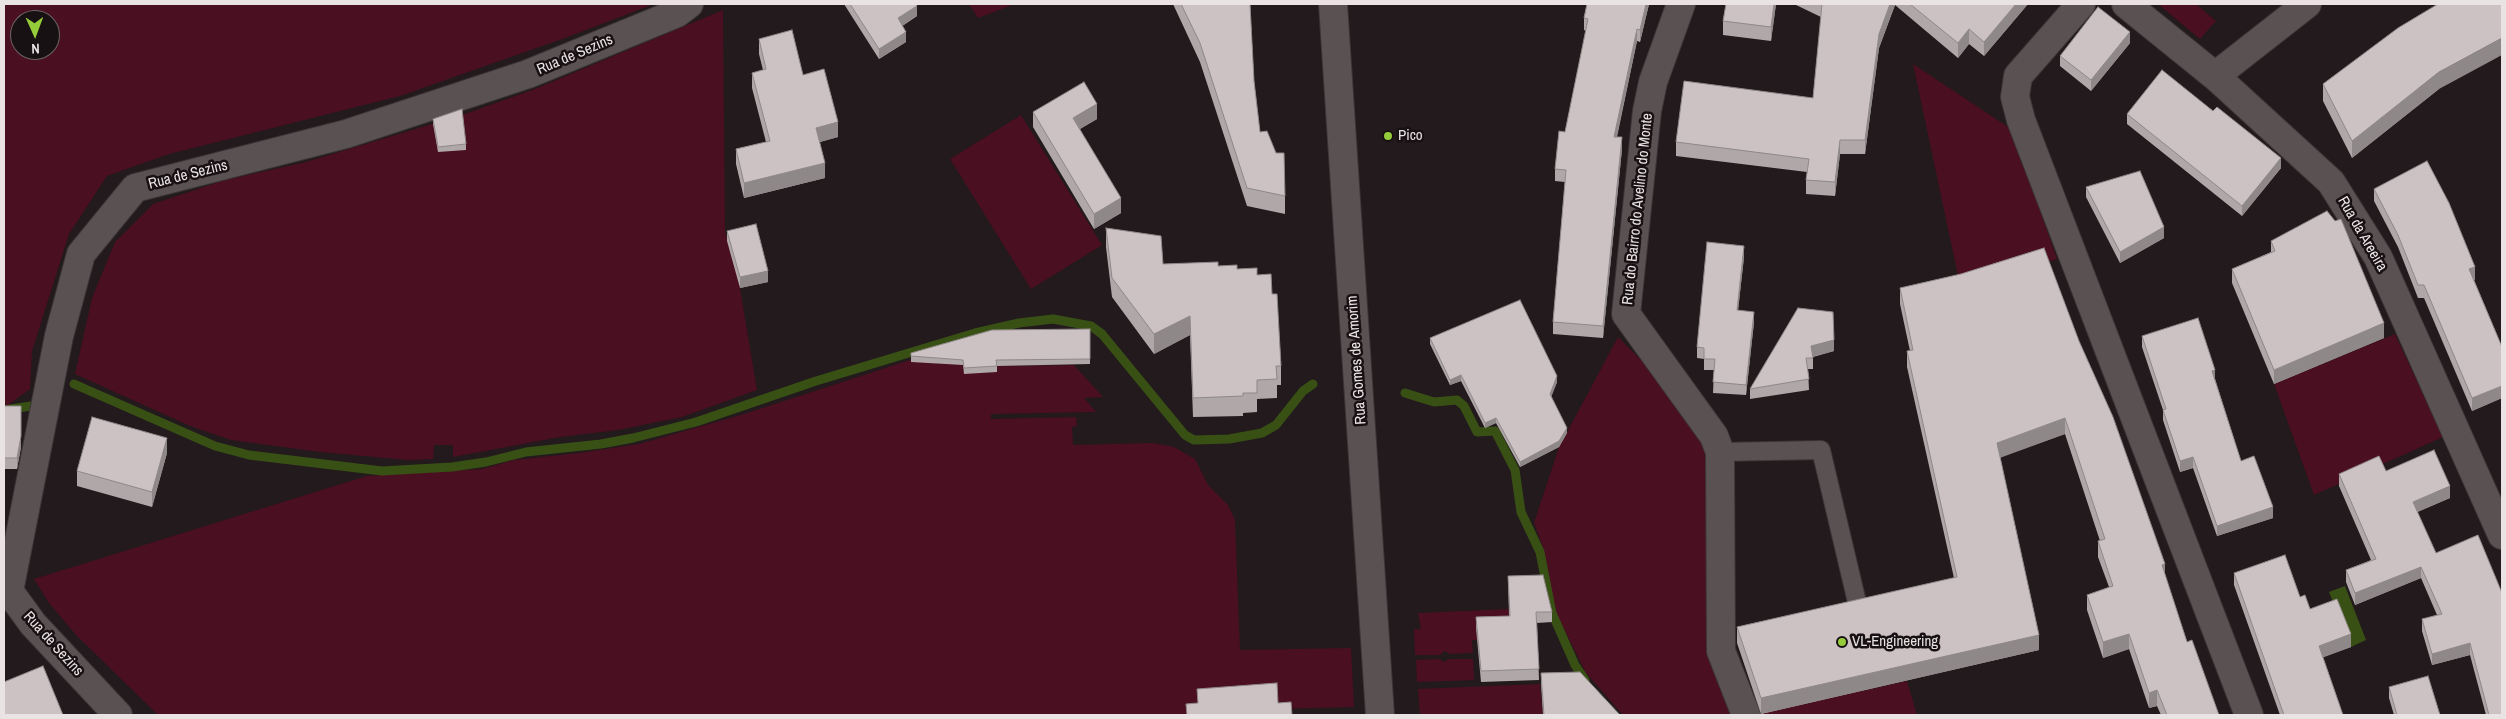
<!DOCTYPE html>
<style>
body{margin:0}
#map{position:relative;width:2506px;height:719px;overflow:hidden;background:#221a1c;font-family:"Archivo Narrow",sans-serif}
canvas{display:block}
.frame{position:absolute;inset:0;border:5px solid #e9e3e4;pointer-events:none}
.north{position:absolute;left:10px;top:10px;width:50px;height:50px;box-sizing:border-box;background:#181113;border:1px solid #6c6567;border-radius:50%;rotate:178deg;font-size:14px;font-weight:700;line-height:20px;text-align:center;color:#e9e3e4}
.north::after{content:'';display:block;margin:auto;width:18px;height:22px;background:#95cc3a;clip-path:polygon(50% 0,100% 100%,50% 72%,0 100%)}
</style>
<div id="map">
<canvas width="2506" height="719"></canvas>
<div class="frame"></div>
<div class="north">N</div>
</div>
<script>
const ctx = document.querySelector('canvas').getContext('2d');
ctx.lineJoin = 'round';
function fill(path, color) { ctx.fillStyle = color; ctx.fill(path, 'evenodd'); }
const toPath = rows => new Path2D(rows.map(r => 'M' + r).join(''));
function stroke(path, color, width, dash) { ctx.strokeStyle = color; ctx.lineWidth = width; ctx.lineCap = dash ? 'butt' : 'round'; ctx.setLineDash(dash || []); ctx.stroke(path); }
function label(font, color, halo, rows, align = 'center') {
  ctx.font = font + ' "Archivo Narrow",sans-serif'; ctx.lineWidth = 5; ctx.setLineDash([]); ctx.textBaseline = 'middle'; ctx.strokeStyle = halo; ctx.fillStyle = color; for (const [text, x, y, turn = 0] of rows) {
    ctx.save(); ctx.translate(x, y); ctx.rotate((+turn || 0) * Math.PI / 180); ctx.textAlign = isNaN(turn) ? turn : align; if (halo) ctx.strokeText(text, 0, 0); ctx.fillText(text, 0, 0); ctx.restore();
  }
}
const green = toPath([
 [4,4,654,4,565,38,400,96,169,154,107,176,69,234,32,351,30,389,4,408],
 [20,20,50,20,50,50,20,50],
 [969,4,1015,4,978,18],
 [2158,4,2196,4,2216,21,2200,39],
 [723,10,725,231,739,283,757,390,682,417,618,430,560,437,453,457,453,445,434,445,433,459,408,460,320,452,231,440,190,426,75,374,92,298,115,242,153,204,225,180,306,162,462,115,535,89],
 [1913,64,2011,129,2057,259,1961,290],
 [1021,115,1102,245,1031,289,950,159],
 [2395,334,2443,437,2314,495,2274,384],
 [1618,337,1666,385,1709,451,1738,715,1623,715,1586,673,1555,611,1544,550,1534,523,1559,447],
 [947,348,963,365,964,374,996,366,1074,365,1103,397,1084,398,1096,412,991,414,991,419,1076,417,1077,426,1072,427,1073,445,1153,443,1174,447,1195,459,1208,485,1228,505,1235,520,1240,650,1351,648,1354,707,1278,709,1197,715,158,715,76,635,49,603,34,579,367,476,482,469,514,460,579,453,639,444,744,414],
 [1509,609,1510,619,1477,628,1477,640,1472,640,1473,653,1450,654,1445,651,1440,655,1415,655,1414,629,1421,629,1418,613],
 [1440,659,1443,662,1450,659,1473,659,1474,680,1417,682,1416,660],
 [1907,681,1917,715,1758,714],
 [1540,684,1543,715,1420,715,1418,689]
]);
const water = toPath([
 [2345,586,2366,640,2351,647,2329,592]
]);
const stream = toPath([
 [74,384,215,446,249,455,382,471,452,467,486,462,526,452,601,444,633,438,696,422,816,381,975,333,1019,323,1053,319,1091,326,1102,334,1185,435,1194,440,1229,439,1262,433,1276,425,1303,391,1313,384],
 [1405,393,1434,402,1457,400,1464,406,1477,432,1495,431,1515,470,1521,512,1540,552,1552,613,1575,665,1585,680],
 [4,410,31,406]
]);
const lane = toPath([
 [1720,452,1821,450,1856,598]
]);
const street = toPath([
 [1681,4,1653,82,1647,111,1626,314,1714,436,1720,452,1721,651,1746,715],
 [2081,4,2018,76,2015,97,2021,120,2249,715],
 [2126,4,2215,76,2331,182,2378,257,2502,535],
 [2215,76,2307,4],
 [118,715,33,624,9,591,59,336,81,254,135,188,346,134,528,74,677,13,689,4]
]);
const secondary = toPath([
 [1333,4,1380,715]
]);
const wall = toPath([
 [844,4,916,4,917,16,902,26,906,42,879,59],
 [1173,4,1250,4,1254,81,1260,132,1285,196,1285,214,1247,206,1200,62],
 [1587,4,1649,4,1640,42,1637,41,1617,137,1622,149,1603,338,1553,334,1553,322,1565,182,1555,181,1555,169,1565,132,1586,31,1584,30,1584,18],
 [1776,4,1771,41,1723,35,1723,21],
 [1794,4,2028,4,1984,56,1969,44,1958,58,1895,5,1879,48,1865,154,1840,154,1835,196,1806,194,1806,180,1807,172,1676,156,1676,142,1813,98,1821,17],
 [759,39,803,75,838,137,820,142,825,178,744,198,736,164,736,149,766,142,752,88,752,73,763,70,759,54],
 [2130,43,2091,91,2060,66,2060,56],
 [2323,84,2439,89,2352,158,2323,101],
 [2213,111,2281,168,2242,216,2127,124,2127,114],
 [1033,112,1097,119,1080,129,1121,213,1094,229,1033,127],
 [433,119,466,144,466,150,438,152,433,124],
 [2086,187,2164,238,2120,263,2086,197],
 [2374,189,2475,280,2474,280,2502,347,2502,398,2472,411,2424,298,2418,298,2398,247,2374,201],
 [1106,228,1163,264,1218,266,1237,269,1257,275,1272,294,1281,366,1281,385,1277,385,1277,398,1257,399,1257,412,1243,413,1243,416,1193,417,1190,335,1154,354,1112,297,1106,247],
 [727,231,768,282,740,288,727,241],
 [2271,241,2384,338,2274,384,2232,283,2232,269,2271,252],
 [2044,248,2165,575,2187,642,2219,715,2161,715,2157,706,2149,708,2129,649,2103,658,2087,610,2087,595,2109,587,2098,557,2098,541,2100,541,2065,434,2000,457,2039,650,1761,714,1737,643,1737,627,1954,578,1907,367,1907,351,1910,351,1900,304,1900,288,1961,274],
 [1744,257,1738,310,1754,322,1746,395,1713,393,1714,370,1704,370,1704,359,1697,358,1697,347],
 [1798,308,1834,351,1813,357,1813,369,1808,369,1809,390,1750,399,1750,389],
 [1090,329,1090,364,997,366,997,372,964,374,963,365,911,362,911,353],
 [2142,336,2215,379,2241,461,2273,518,2217,536,2193,468,2180,472,2163,420,2163,410,2142,347],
 [1430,338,1557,382,1551,397,1567,433,1559,447,1520,467,1496,423,1485,428,1461,381,1450,385,1430,344],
 [4,406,21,447,17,469,4,469],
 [167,453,152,507,77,486,77,471],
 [2386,471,2450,498,2417,512,2502,715,2486,715,2470,655,2432,665,2422,631,2422,619,2437,615,2421,578,2355,605,2346,582,2346,570,2371,560,2339,486,2339,474],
 [2234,573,2300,597,2310,609,2351,647,2323,657,2343,715,2280,715,2234,585],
 [1508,576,1552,612,1552,622,1537,623,1539,680,1481,682,1476,628,1476,617,1509,616],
 [1541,673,1620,715,1543,715,1541,684],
 [2389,687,2440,715,2394,715,2389,698]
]);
const shadedWall = toPath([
 [1646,4,1649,4,1640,42,1640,30],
 [1774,4,1776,4,1771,41,1771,27],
 [1890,4,1895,4,1895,5,1879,48,1865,154,1865,140,1879,34],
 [2016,4,2028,4,1984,56,1984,42],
 [917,6,917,16,898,29,898,18],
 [1637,29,1637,41,1614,149,1614,137],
 [1969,29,1969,44,1958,58,1958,43],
 [906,32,906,42,879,59,879,49],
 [2130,32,2130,43,2091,91,2091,80],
 [2502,38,2502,55,2439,89,2352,158,2352,141,2439,72],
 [1097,104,1097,119,1073,133,1073,118],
 [838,122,838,137,816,143,816,128],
 [1622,137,1622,149,1603,338,1603,326],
 [1840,140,1840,154,1835,196,1835,182],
 [2281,158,2281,168,2242,216,2242,206],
 [825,163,825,178,744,198,744,183],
 [1121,198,1121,213,1094,229,1094,214],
 [2164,227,2164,238,2120,263,2120,252],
 [1744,246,1744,257,1737,320,1737,310],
 [2475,267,2475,280,2469,282,2469,269],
 [768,271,768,282,740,288,740,277],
 [1754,312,1754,322,1746,395,1746,385],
 [1190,316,1190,335,1154,354,1154,334],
 [2384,323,2384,338,2274,384,2274,370],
 [1834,340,1834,351,1811,357,1811,346],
 [2215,370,2215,380,2212,371],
 [1461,375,1461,381,1450,385,1450,380],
 [1557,376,1557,382,1550,400,1550,394],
 [2502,386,2502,398,2472,411,2472,398],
 [1496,418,1496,423,1485,428,1485,423],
 [2065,418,2065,434,1997,459,1997,443],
 [1567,428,1567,433,1559,447,1520,467,1520,462],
 [21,436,21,447,17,469,17,458],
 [167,438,167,453,152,507,152,492],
 [2193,457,2193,468,2180,472,2180,461],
 [2450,486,2450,498,2413,514,2413,502],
 [2273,507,2273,518,2217,536,2217,526],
 [2165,564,2165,580,2162,565],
 [2421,567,2421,578,2355,605,2355,593],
 [2129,634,2129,649,2103,658,2103,642],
 [2351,634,2351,647,2319,659,2319,646],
 [2039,635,2039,650,1761,714,1761,698],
 [2470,643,2470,655,2432,665,2432,654],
 [2157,690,2157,706,2149,708,2149,693]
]);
const building = toPath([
 [850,4,916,4,917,6,898,18,906,32,879,49,850,4],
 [1181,4,1250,4,1254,81,1260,132,1267,131,1276,153,1284,153,1285,196,1247,188,1200,43,1181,4],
 [1587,4,1646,4,1640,30,1637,29,1614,137,1622,137,1603,326,1553,322,1566,170,1555,169,1559,131,1565,132,1588,19,1584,18,1587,4],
 [1726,4,1774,4,1771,27,1723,21,1726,4],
 [1822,4,1890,4,1879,34,1865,140,1840,140,1835,182,1806,180,1809,159,1676,142,1684,81,1813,98,1822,4],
 [1910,4,2016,4,1984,42,1969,29,1958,43,1910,4],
 [2438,4,2502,4,2502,38,2439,72,2352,141,2323,84,2398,28,2438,4],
 [2098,7,2130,32,2091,80,2060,56,2098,7],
 [792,30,803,75,824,69,838,122,816,128,825,163,744,183,736,149,770,141,752,73,766,69,759,39,792,30],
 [2162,70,2213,111,2217,107,2281,158,2242,206,2127,114,2162,70],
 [1084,82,1097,104,1073,118,1121,198,1094,214,1033,112,1084,82],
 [462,109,466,144,438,147,433,119,462,109],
 [2427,161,2449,203,2475,267,2469,269,2502,347,2502,386,2472,398,2424,285,2418,285,2398,235,2374,189,2427,161],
 [2140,171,2164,227,2120,252,2086,187,2140,171],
 [2327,211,2335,221,2341,219,2384,323,2274,370,2232,269,2275,251,2271,241,2327,211],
 [756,224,768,271,740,277,727,231,756,224],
 [1106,228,1161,236,1163,264,1218,262,1218,266,1237,265,1237,269,1257,268,1257,275,1271,274,1272,294,1277,294,1281,366,1276,366,1277,379,1257,380,1257,393,1243,393,1243,396,1193,398,1190,316,1154,334,1112,278,1106,228],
 [1707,242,1744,246,1737,310,1754,312,1746,385,1713,382,1715,359,1704,359,1704,348,1697,347,1707,242],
 [2044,248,2079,341,2113,417,2165,564,2162,565,2187,642,2192,640,2219,715,2167,715,2157,690,2149,693,2129,634,2103,642,2087,595,2113,586,2098,541,2105,539,2065,418,1997,443,2039,635,1761,698,1737,627,1957,577,1907,351,1913,350,1900,288,1961,274,2044,248],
 [1520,300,1557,376,1550,394,1567,428,1559,441,1520,462,1496,418,1485,423,1461,375,1450,380,1430,338,1520,300],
 [1798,308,1833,312,1834,340,1811,346,1813,358,1806,358,1809,379,1750,389,1798,308],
 [2198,318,2215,370,2212,371,2241,461,2254,456,2273,507,2217,526,2193,457,2180,461,2163,410,2166,409,2142,336,2198,318],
 [1090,329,1090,359,996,360,997,366,964,368,963,360,911,356,911,353,992,330,1090,329],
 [4,406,21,406,21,436,17,458,4,458,4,406],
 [92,417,167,438,152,492,77,471,92,417],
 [2434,450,2450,486,2413,502,2436,553,2478,535,2502,593,2502,715,2489,715,2470,643,2432,654,2422,619,2442,614,2421,567,2355,593,2346,570,2376,559,2339,474,2379,456,2386,471,2434,450],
 [2285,555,2300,597,2305,595,2310,609,2337,599,2351,634,2319,646,2343,715,2284,715,2234,573,2285,555],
 [1543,575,1552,612,1536,612,1539,669,1481,671,1476,617,1510,616,1508,576,1543,575],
 [43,666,63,715,4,715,4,682,43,666],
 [1580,672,1620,715,1544,715,1541,673,1580,672],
 [2428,676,2440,715,2397,715,2389,687,2428,676],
 [1277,683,1278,703,1291,702,1292,715,1187,715,1186,704,1198,703,1197,689,1277,683]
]);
const markers = [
 [1388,136,5,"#95cc3a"],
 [1842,642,5,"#95cc3a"]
];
const streetNames = [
 ["Rua de Sezins",575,55,-23],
 ["Rua de Sezins",188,175,-14],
 ["Rua do Bairro do Avelino do Monte",1638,209,-84],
 ["Rua da Areeira",2362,234,60],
 ["Rua Gomes de Amorim",1357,360,-94],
 ["Rua de Sezins",53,644,48]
];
const poiNames = [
 ["Pico",1398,136],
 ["VL-Engineering",1852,642]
];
fill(green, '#4a0f21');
fill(water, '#395015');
stroke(stream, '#395015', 9);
stroke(lane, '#3c3637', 20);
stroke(street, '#3c3637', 30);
stroke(secondary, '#3c3637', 30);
stroke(lane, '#5a5153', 18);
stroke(street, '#5a5153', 28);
stroke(secondary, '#5a5153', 28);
fill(wall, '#afa7a8');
fill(shadedWall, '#8f8888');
fill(building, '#ccc2c3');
stroke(building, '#8f8888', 1);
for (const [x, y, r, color] of markers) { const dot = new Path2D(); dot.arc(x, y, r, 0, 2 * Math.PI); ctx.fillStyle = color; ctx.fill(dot); stroke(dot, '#181113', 2); }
label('15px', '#e9e3e4', '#181113', streetNames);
label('15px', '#e9e3e4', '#181113', poiNames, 'left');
</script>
